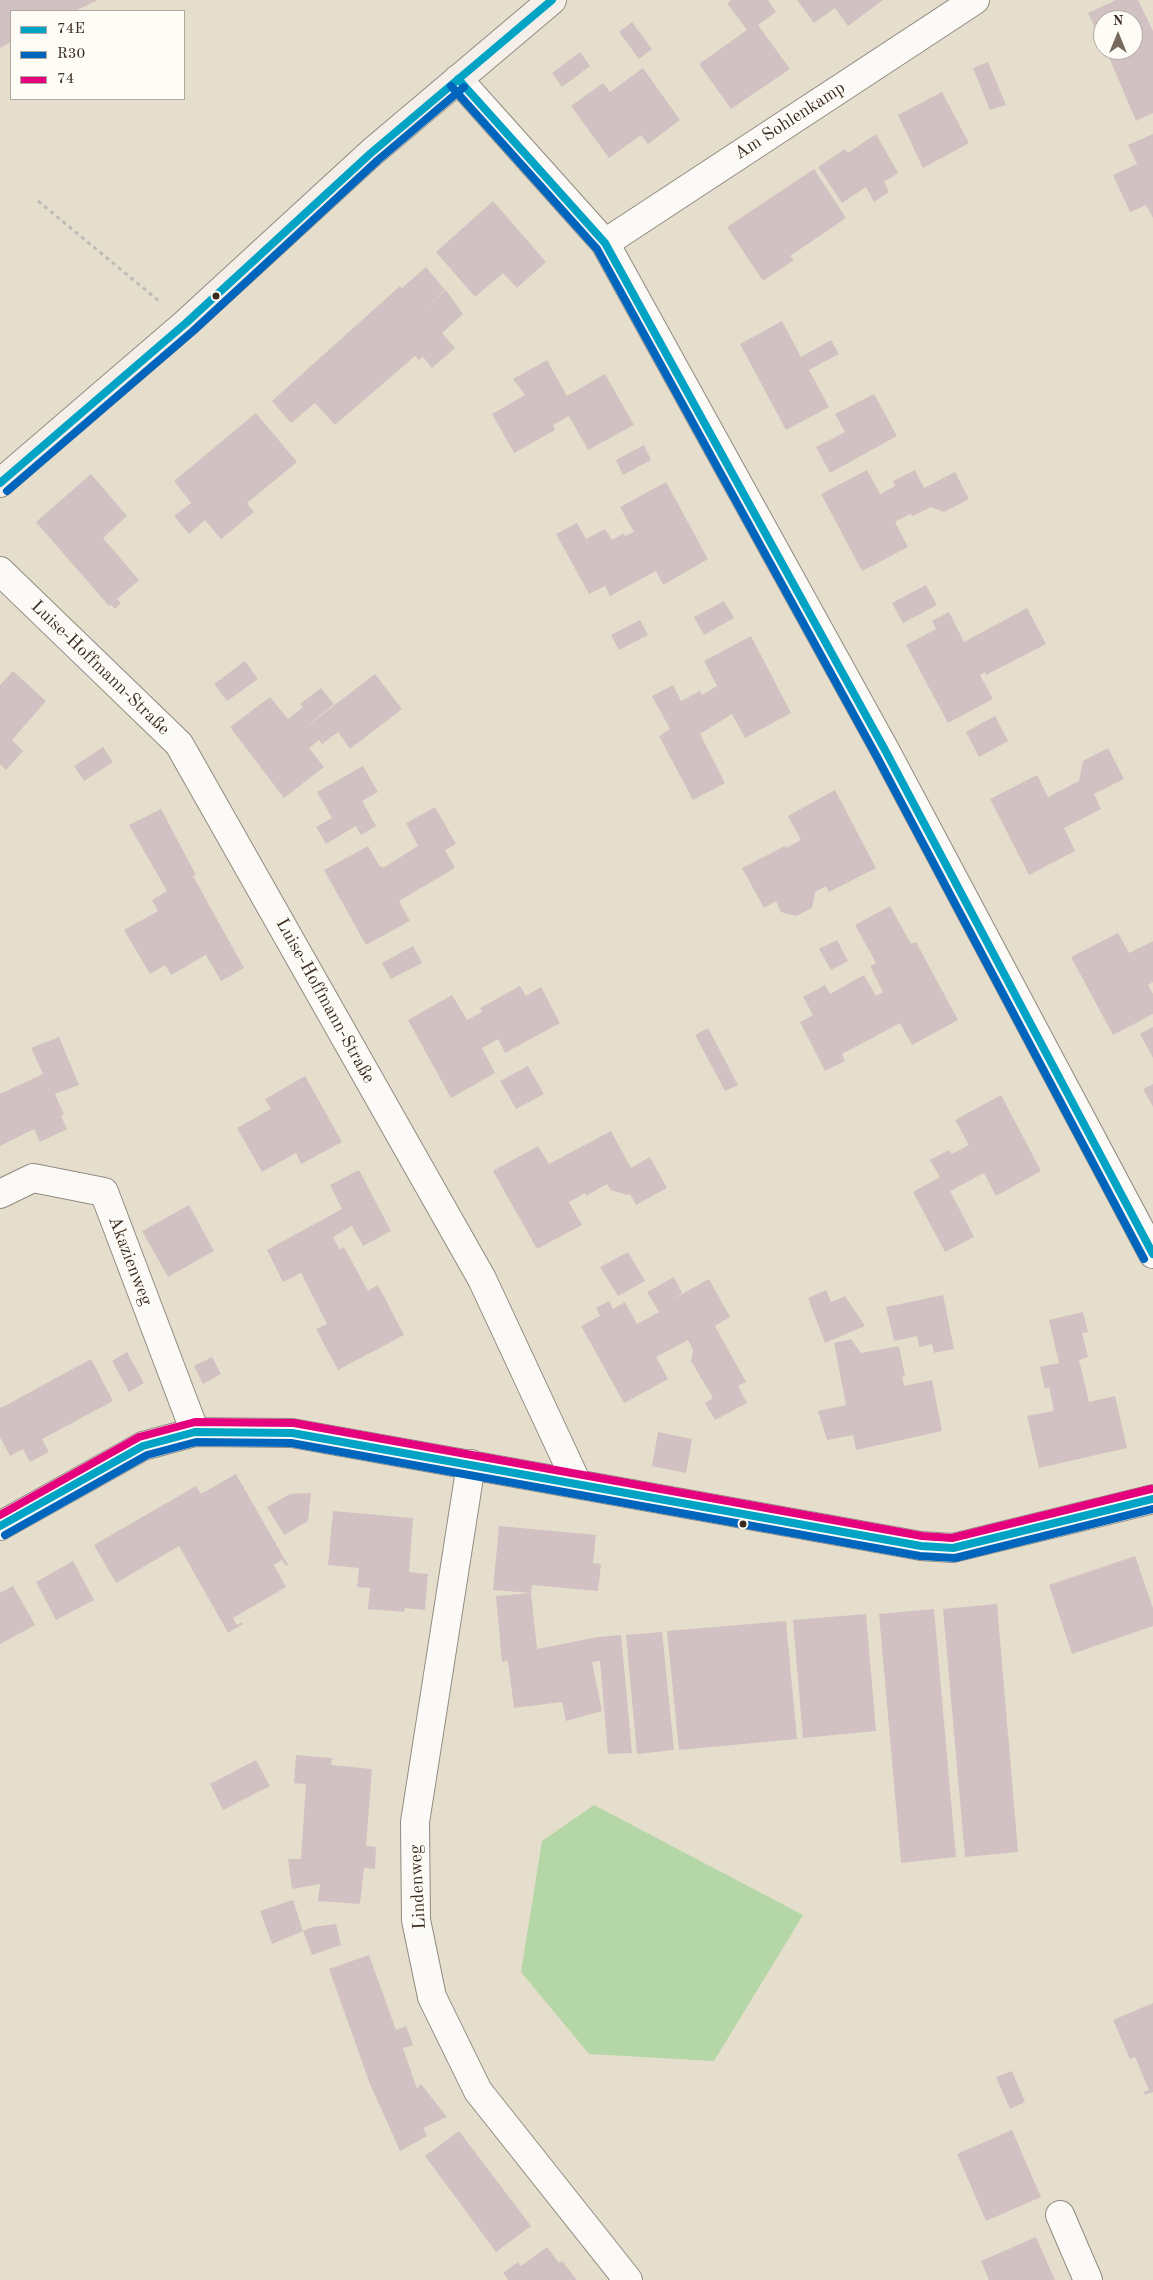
<!DOCTYPE html>
<meta charset="utf-8">
<style>
body{margin:0}
#map{position:relative;width:1153px;height:2280px;overflow:hidden;background:#e6decc;font-family:"Old Standard TT",serif}
canvas{display:block}
.legend{position:absolute;left:10px;top:10px;width:175px;height:90px;box-sizing:border-box;background:#fdfcf7;border:1px solid #afa8a0;margin:0;padding:6px 9px;list-style:none;font-size:15px;color:#3b2a1e}
.legend li{display:flex;align-items:center;gap:10px;height:25px}
.legend b{width:25px;border:1px solid #afa8a0}
.north{position:absolute;left:1093px;top:10px;width:50px;height:50px;box-sizing:border-box;background:#fdfcf7;border:1px solid #afa8a0;border-radius:50%;rotate:0deg;font-size:14px;font-weight:700;line-height:20px;text-align:center;color:#3b2a1e}
.north::after{content:'';display:block;margin:auto;width:18px;height:22px;background:#77695b;clip-path:polygon(50% 0,100% 100%,50% 72%,0 100%)}
</style>
<div id="map">
<canvas width="1153" height="2280"></canvas>
<ul class="legend">
<li><b style="height:6px;background:#03a3c5"></b>74E</li>
<li><b style="height:6px;background:#0065bd"></b>R30</li>
<li><b style="height:6px;background:#e5007d"></b>74</li>
</ul>
<div class="north">N</div>
</div>
<script>
const ctx = document.querySelector('canvas').getContext('2d');
ctx.lineJoin = 'round';
function fill(path, color) { ctx.fillStyle = color; ctx.fill(path, 'evenodd'); }
const toPath = rows => new Path2D(rows.map(r => 'M' + r).join(''));
function stroke(path, color, width, dash) { ctx.strokeStyle = color; ctx.lineWidth = width; ctx.lineCap = dash ? 'butt' : 'round'; ctx.setLineDash(dash || []); ctx.stroke(path); }
function label(font, color, halo, rows, align = 'center') {
  ctx.font = font + ' "Old Standard TT",serif'; ctx.lineWidth = 4.5; ctx.setLineDash([]); ctx.textBaseline = 'middle'; ctx.strokeStyle = halo; ctx.fillStyle = color; for (const [text, x, y, turn = 0] of rows) {
    ctx.save(); ctx.translate(x, y); ctx.rotate((+turn || 0) * Math.PI / 180); ctx.textAlign = isNaN(turn) ? turn : align; if (halo) ctx.strokeText(text, 0, 0); ctx.fillText(text, 0, 0); ctx.restore();
  }
}
const green = toPath([
 [594,1805,803,1915,714,2061,589,2054,521,1972,542,1841]
]);
const building = toPath([
 [0,0,98,0,75,11,11,11,11,42,0,48],
 [731,0,768,0,776,12,758,25,790,69,731,109,699,64,747,30,727,3],
 [797,0,883,0,848,26,835,8,814,23],
 [1116,0,1138,0,1153,31,1153,113,1136,121,1106,50,1133,50,1133,20,1103,20,1103,45,1088,13],
 [632,22,652,49,639,59,619,32],
 [580,52,590,66,562,87,552,73],
 [988,62,1006,105,990,110,973,68],
 [643,68,680,120,648,144,641,135,609,158,571,106,603,83,610,92],
 [942,92,969,143,923,168,898,115],
 [876,134,898,173,884,182,889,192,874,202,866,187,842,203,818,167,845,149,848,153],
 [1153,134,1153,218,1146,205,1130,212,1113,175,1137,164,1128,145],
 [814,169,846,218,790,256,794,260,763,281,727,227],
 [493,201,546,262,517,288,503,273,475,297,436,252],
 [426,267,445,290,422,311,446,290,463,314,442,333,455,348,432,368,423,357,419,360,415,356,335,425,315,403,291,423,272,401,400,286,402,288],
 [782,321,801,357,831,340,839,354,809,370,829,407,786,430,740,344],
 [547,360,567,396,605,374,634,425,588,450,569,416,553,425,555,430,514,453,492,414,525,395,513,379],
 [874,394,897,436,830,473,816,447,845,432,835,414],
 [256,413,297,462,247,503,254,512,221,539,205,520,189,534,174,516,191,503,174,481],
 [644,445,651,460,623,475,616,460],
 [867,470,880,494,895,486,893,481,915,470,924,488,955,472,969,499,944,512,931,507,913,516,910,514,895,522,908,547,862,571,821,494],
 [91,474,127,516,103,538,139,580,117,599,121,603,115,609,111,605,109,606,36,522],
 [666,482,708,559,663,585,656,571,610,596,605,586,589,594,556,534,577,523,586,539,605,529,612,540,624,533,625,536,634,532,620,507],
 [926,585,937,605,903,623,892,603],
 [724,601,734,618,704,635,694,617],
 [1027,608,1046,644,986,675,985,672,980,675,993,699,948,723,906,645,936,629,932,621,949,612,964,642],
 [640,620,648,635,619,650,611,635],
 [751,636,791,713,745,738,732,714,700,734,725,783,693,800,659,736,670,729,652,696,673,685,681,701,700,691,702,695,717,686,704,661],
 [245,661,258,679,227,701,214,684],
 [13,671,46,701,12,740,23,751,6,770,0,764,0,685],
 [375,674,402,709,350,749,338,732,322,744,319,740,309,748,324,767,284,798,230,727,270,697,288,719,303,707,300,704,321,688,334,704,298,733],
 [995,716,1008,741,979,757,966,732],
 [103,747,113,762,84,781,74,766],
 [1108,748,1124,779,1094,794,1101,809,1064,828,1075,851,1029,875,990,799,1037,775,1048,797,1079,781,1083,761],
 [363,766,378,792,362,801,376,826,361,835,356,826,326,844,316,827,332,818,317,792],
 [835,790,876,868,829,892,826,886,815,892,812,908,796,916,781,912,776,901,764,908,742,868,785,846,786,848,801,840,788,816],
 [435,807,456,844,445,850,455,868,399,901,410,921,366,945,324,870,368,846,380,867,382,866,383,868,418,846,406,823],
 [161,809,196,875,193,876,244,968,221,981,206,955,171,975,165,965,150,974,124,930,158,911,152,900,167,891,129,825],
 [890,906,911,944,916,942,958,1020,912,1045,900,1023,842,1054,845,1061,825,1071,800,1022,813,1015,803,997,825,985,830,994,864,975,876,996,883,992,870,966,876,963,855,925],
 [1118,933,1129,953,1153,941,1153,982,1148,985,1153,994,1153,1014,1113,1035,1071,957],
 [837,940,848,961,831,970,819,949],
 [413,946,422,963,391,979,382,963],
 [520,986,526,996,541,987,560,1023,505,1053,498,1039,482,1048,495,1073,451,1098,408,1020,452,995,467,1020,482,1012,480,1008],
 [1153,1027,1153,1058,1140,1034],
 [708,1028,738,1085,725,1091,695,1035],
 [59,1037,79,1085,55,1094,64,1114,61,1116,67,1129,40,1142,34,1129,0,1146,0,1094,43,1074,31,1048],
 [528,1066,544,1094,516,1109,500,1081],
 [305,1076,342,1142,301,1164,296,1153,262,1172,237,1128,271,1109,265,1099],
 [1153,1084,1153,1107,1143,1089],
 [1001,1095,1041,1171,996,1196,984,1173,950,1191,974,1237,945,1252,913,1192,940,1177,930,1160,949,1150,952,1154,969,1145,955,1120],
 [611,1131,631,1168,650,1157,667,1188,636,1205,630,1194,627,1195,611,1190,607,1184,586,1196,585,1193,569,1202,582,1225,537,1249,493,1171,538,1146,549,1164],
 [359,1170,391,1231,363,1246,352,1226,333,1237,340,1250,344,1247,368,1291,378,1285,404,1335,338,1370,316,1329,327,1324,301,1273,283,1282,267,1250,342,1209,330,1185],
 [189,1205,214,1251,168,1277,142,1231],
 [628,1252,645,1281,618,1296,600,1267],
 [674,1277,682,1293,671,1300,709,1279,730,1317,715,1326,746,1382,738,1386,747,1403,715,1420,705,1403,713,1398,691,1361,693,1350,688,1340,656,1357,668,1379,624,1403,581,1326,600,1316,596,1308,609,1301,613,1309,625,1302,637,1324,659,1312,647,1292],
 [826,1290,831,1302,845,1296,865,1326,825,1343,808,1298],
 [943,1295,954,1349,934,1353,932,1344,919,1347,917,1336,894,1341,886,1307],
 [1083,1312,1088,1332,1082,1333,1088,1357,1079,1360,1089,1402,1115,1396,1127,1448,1039,1468,1027,1416,1054,1411,1049,1387,1045,1389,1040,1367,1059,1363,1049,1320],
 [851,1339,861,1353,899,1346,905,1376,902,1377,904,1386,932,1380,942,1431,856,1450,853,1435,827,1440,818,1411,846,1405,834,1343],
 [127,1352,144,1383,129,1392,112,1361],
 [212,1357,221,1374,203,1384,194,1366],
 [91,1359,113,1401,42,1439,49,1452,30,1462,23,1449,10,1456,0,1437,0,1406,1,1408],
 [658,1432,692,1439,686,1473,652,1466],
 [236,1474,288,1565,286,1566,282,1560,274,1565,286,1587,233,1618,237,1625,242,1622,243,1624,228,1633,179,1546,116,1583,94,1545,196,1486,201,1494],
 [311,1493,308,1521,284,1535,267,1507,290,1494],
 [333,1511,413,1518,409,1572,428,1574,425,1610,405,1608,404,1612,368,1609,370,1588,357,1587,359,1568,328,1565],
 [499,1526,596,1535,593,1563,601,1564,598,1591,532,1585,531,1593,493,1590],
 [1135,1556,1153,1608,1153,1626,1072,1654,1049,1585],
 [73,1561,94,1600,56,1620,36,1582],
 [13,1586,35,1625,0,1644,0,1593],
 [531,1593,537,1649,598,1637,621,1635,632,1753,608,1754,600,1661,592,1662,602,1711,566,1721,562,1702,514,1708,508,1661,502,1662,496,1596],
 [997,1604,1018,1852,965,1857,943,1609],
 [934,1609,956,1857,901,1863,879,1614],
 [866,1614,876,1731,803,1738,793,1620],
 [786,1621,797,1739,679,1750,667,1631],
 [662,1632,674,1750,637,1754,626,1635],
 [296,1755,332,1758,331,1765,372,1769,366,1846,376,1847,375,1869,364,1868,360,1904,318,1901,320,1884,292,1889,288,1859,301,1859,306,1784,294,1783],
 [256,1760,270,1786,223,1810,210,1784],
 [293,1900,303,1931,313,1927,336,1924,341,1945,312,1955,303,1931,272,1944,260,1911],
 [369,1955,396,2030,406,2026,413,2045,403,2048,417,2089,421,2084,447,2117,423,2128,427,2136,400,2151,370,2084,329,1969],
 [1153,2003,1153,2092,1145,2095,1143,2092,1149,2090,1135,2057,1130,2059,1113,2020],
 [1012,2071,1025,2102,1010,2109,996,2077],
 [1012,2130,1041,2197,986,2221,957,2154],
 [459,2131,531,2226,496,2252,425,2156],
 [1036,2237,1055,2280,989,2280,981,2261],
 [547,2247,559,2263,562,2261,577,2280,508,2280,503,2273,518,2262,521,2266]
]);
const path = toPath([
 [38,201,159,301]
]);
const minor = toPath([
 [458,79,605,243,885,750,1153,1254],
 [605,243,975,0],
 [0,571,179,744,482,1279,577,1483],
 [0,1194,33,1178,104,1192,195,1432],
 [471,1464,415,1822,416,1920,432,1997,478,2091,628,2280],
 [0,1526,143,1446,195,1432,292,1433,921,1546,953,1548,1153,1499],
 [1060,2215,1088,2280]
]);
const secondary = toPath([
 [0,483,186,323,371,153,552,0]
]);
const bus1 = toPath([
 [458,79,605,243,885,750,1153,1254],
 [0,483,186,323,371,153,552,0],
 [0,1526,143,1446,195,1432,292,1433,921,1546,953,1548,1153,1499]
]);
const bus2 = toPath([
 [451,86,597,249,876,755,1144,1259],
 [7,491,193,331,378,160,464,87],
 [5,1535,147,1455,196,1442,291,1443,920,1556,955,1558,1153,1509]
]);
const bus3 = toPath([
 [0,1515,139,1437,195,1422,294,1423,922,1536,952,1538,1151,1489]
]);
const markers = [
 [216,296,4.5,"#3b2a1e"],
 [743,1524,4.5,"#3b2a1e"]
];
const streetNames = [
 ["Am Sohlenkamp",790,121,-33],
 ["Luise-Hoffmann-Straße",100,668,44],
 ["Luise-Hoffmann-Straße",325,1001,61],
 ["Akazienweg",130,1261,69],
 ["Lindenweg",418,1887,-93]
];
fill(green, '#b5d6a7');
fill(building, '#d2c1c2');
stroke(minor, '#918a80', 30);
stroke(secondary, '#918a80', 30);
stroke(path, '#bebbb7', 3, [4, 4]);
stroke(minor, '#fbfaf7', 28);
stroke(secondary, '#f4f0e9', 28);
stroke(bus1, '#03a3c5', 8);
stroke(bus2, '#0065bd', 8);
stroke(bus3, '#e5007d', 8);
for (const [x, y, r, color] of markers) { const dot = new Path2D(); dot.arc(x, y, r, 0, 2 * Math.PI); ctx.fillStyle = color; ctx.fill(dot); stroke(dot, '#fdfcf7', 2); }
label('18px', '#3b2a1e', '#fdfcf7', streetNames);
</script>
